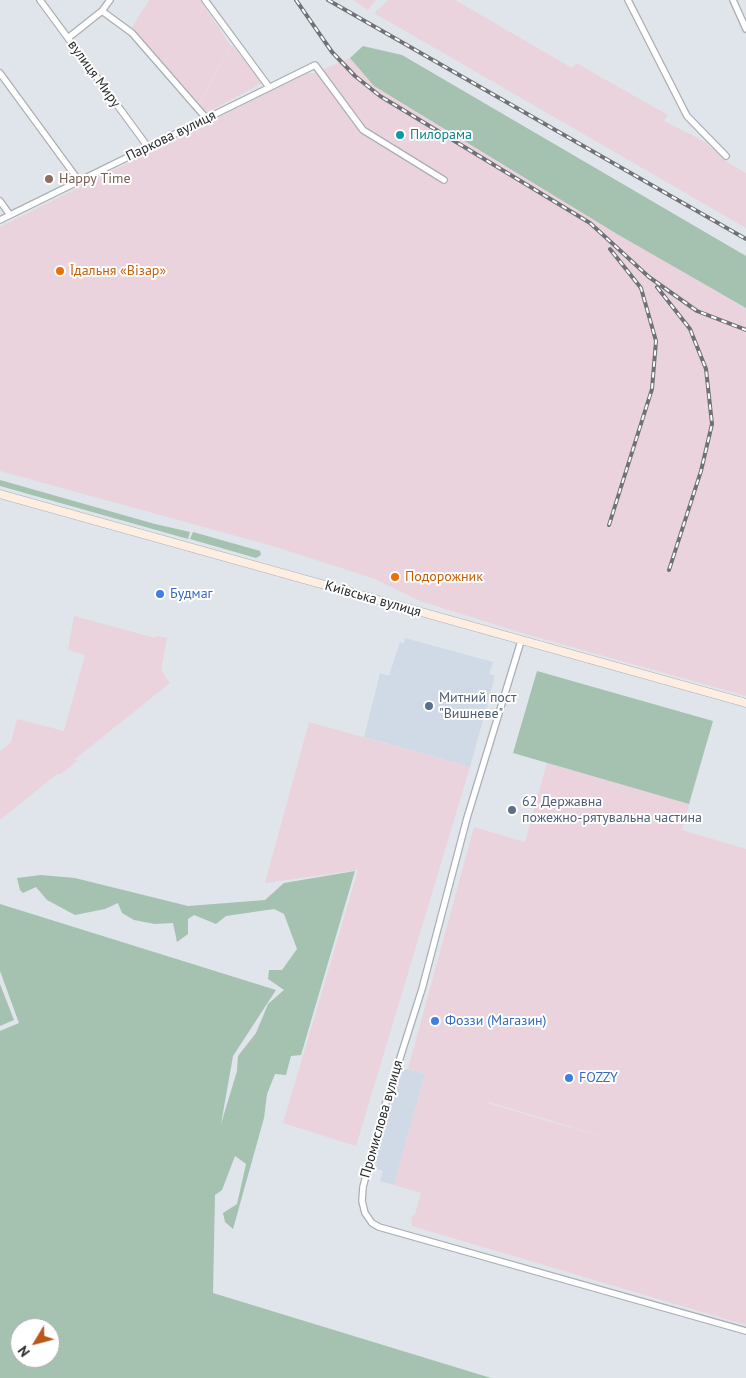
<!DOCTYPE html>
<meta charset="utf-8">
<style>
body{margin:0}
#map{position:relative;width:746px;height:1378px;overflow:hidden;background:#dfe5eb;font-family:"PT Sans",sans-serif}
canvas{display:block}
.north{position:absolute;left:10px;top:1318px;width:50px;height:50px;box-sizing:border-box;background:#fff;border:1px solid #a9aaab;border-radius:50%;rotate:233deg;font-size:14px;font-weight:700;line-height:20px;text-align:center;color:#282b2d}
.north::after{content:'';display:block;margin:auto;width:18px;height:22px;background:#b95819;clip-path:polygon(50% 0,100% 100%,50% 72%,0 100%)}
</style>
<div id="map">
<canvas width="746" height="1378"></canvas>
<div class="north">N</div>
</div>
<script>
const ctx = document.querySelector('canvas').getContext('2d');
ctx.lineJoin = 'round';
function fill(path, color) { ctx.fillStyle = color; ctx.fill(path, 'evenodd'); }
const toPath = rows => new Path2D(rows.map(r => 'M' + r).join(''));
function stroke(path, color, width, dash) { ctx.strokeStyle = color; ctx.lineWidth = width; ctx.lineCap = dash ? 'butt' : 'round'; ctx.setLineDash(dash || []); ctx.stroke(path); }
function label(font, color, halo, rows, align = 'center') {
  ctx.font = font + ' "PT Sans",sans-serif'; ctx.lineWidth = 4; ctx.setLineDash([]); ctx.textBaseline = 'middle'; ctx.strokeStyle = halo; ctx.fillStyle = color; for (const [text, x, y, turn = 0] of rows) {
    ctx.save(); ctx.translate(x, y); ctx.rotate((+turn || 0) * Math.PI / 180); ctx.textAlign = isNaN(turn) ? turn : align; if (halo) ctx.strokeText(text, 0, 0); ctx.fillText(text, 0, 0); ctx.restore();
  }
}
const built = toPath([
 [405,638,493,662,489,674,494,675,494,680,470,767,364,737,380,673,389,676,400,642,404,643],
 [408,1069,425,1074,394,1185,380,1181,383,1171,375,1168,377,1163,373,1162,401,1071]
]);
const industrial = toPath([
 [149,0,200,0,231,46,199,103,131,29],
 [353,0,376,0,368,10],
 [388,0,455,0,572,68,576,63,668,115,664,121,705,142,729,163,746,173,746,228,374,13],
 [232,45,262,83,206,113,199,104],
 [350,58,374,86,617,234,746,308,746,696,522,633,420,601,375,579,276,547,0,471,0,227,307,73,315,73],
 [74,616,155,638,156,636,167,638,161,670,170,683,75,759,77,761,61,774,57,774,0,820,0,751,11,742,17,719,64,731,85,655,68,650],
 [309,722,470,767,356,1146,283,1123,358,870,265,883],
 [547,763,689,804,682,830,746,849,746,1325,412,1226,411,1217,415,1214,421,1193,394,1185,425,1074,408,1069,474,827,525,842],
 [488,1103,489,1102,611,1139,544,1120]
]);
const green = toPath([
 [363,46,402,55,746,256,746,308,617,234,374,86,350,58],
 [0,480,155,524,190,532,188,539,0,486],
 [193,532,260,551,261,555,256,558,190,539],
 [537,671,713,721,689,804,513,753],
 [355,871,301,1055,291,1056,286,1075,275,1074,267,1094,264,1118,233,1229,225,1222,223,1213,237,1204,246,1164,235,1156,222,1190,215,1195,213,1293,491,1378,0,1378,0,1031,19,1023,0,971,0,904,276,990,233,1056,221,1124,237,1071,238,1056,256,1033,268,1004,284,990,268,979,269,970,282,970,297,949,284,914,274,909,226,916,216,924,194,915,188,919,188,934,177,942,173,923,155,924,134,920,122,913,118,903,105,909,75,915,47,900,36,887,23,893,20,890,17,878,41,875,75,878,188,906,265,900,284,883],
 [20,1328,50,1328,50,1358,20,1358],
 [0,984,14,1020,0,1026]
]);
const minor = toPath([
 [40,0,148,147],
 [205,0,269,87],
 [628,0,687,116,726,156],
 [733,0,746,29],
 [102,11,132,33,206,118],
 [68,38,102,11,110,0],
 [0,73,79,181],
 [0,201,10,215],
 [0,220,315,65,363,130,444,180],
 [521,641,467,818,422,989,386,1102,363,1187,362,1201,365,1213,372,1223,379,1227,746,1331]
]);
const secondary = toPath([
 [0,494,746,703]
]);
const rail = toPath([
 [296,0,332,52,355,76,380,96,590,223,649,277,697,311,746,330],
 [328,0,746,239],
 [657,287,690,329,706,369,712,424,701,471,669,570],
 [609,525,652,389,656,341,641,288,610,249]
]);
const markers = [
 [400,135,5,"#0f9aa8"],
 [49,179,5,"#8d6e63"],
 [60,271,5,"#e8710a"],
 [395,577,5,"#e8710a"],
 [160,594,5,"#3f7fe0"],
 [429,706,5,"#5c6f8a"],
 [512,810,5,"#5c6f8a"],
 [435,1021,5,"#3f7fe0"],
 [569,1078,5,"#3f7fe0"]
];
const streetNames = [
 ["вулиця Миру",94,74,54],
 ["Паркова вулиця",171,136,-26],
 ["Київська вулиця",373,599,16],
 ["Промислова вулиця",382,1119,-74]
];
const cultureNames = [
 ["Пилорама",410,135]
];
const educationNames = [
 ["Happy Time",59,179]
];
const foodNames = [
 ["Їдальня «Візар»",70,271],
 ["Подорожник",405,577]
];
const shopNames = [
 ["Будмаг",170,594],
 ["Фоззи (Магазин)",445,1021],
 ["FOZZY",579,1078]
];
const serviceNames = [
 ["Митний пост",439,698],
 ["\"Вишневе\"",439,714],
 ["62 Державна",522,802],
 ["пожежно-рятувальна частина",522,818]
];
fill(built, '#cfdae6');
fill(industrial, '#ebd3dd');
fill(green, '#a5c1b0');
stroke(minor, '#aaafb5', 8);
stroke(secondary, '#aaafb5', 9);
stroke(minor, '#fff', 5.5);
stroke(secondary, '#feeee1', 8);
stroke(rail, '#6e7276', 4);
stroke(rail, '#fff', 2, [5.5]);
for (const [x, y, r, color] of markers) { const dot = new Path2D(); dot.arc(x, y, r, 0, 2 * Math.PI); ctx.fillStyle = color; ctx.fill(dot); stroke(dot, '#fff', 2); }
label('14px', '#282b2d', '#fff', streetNames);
label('14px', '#0d838f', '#fff', cultureNames, 'left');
label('14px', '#785e54', '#fff', educationNames, 'left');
label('14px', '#c56008', '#fff', foodNames, 'left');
label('14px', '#366cbe', '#fff', shopNames, 'left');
label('14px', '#4e5e75', '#fff', serviceNames, 'left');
</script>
